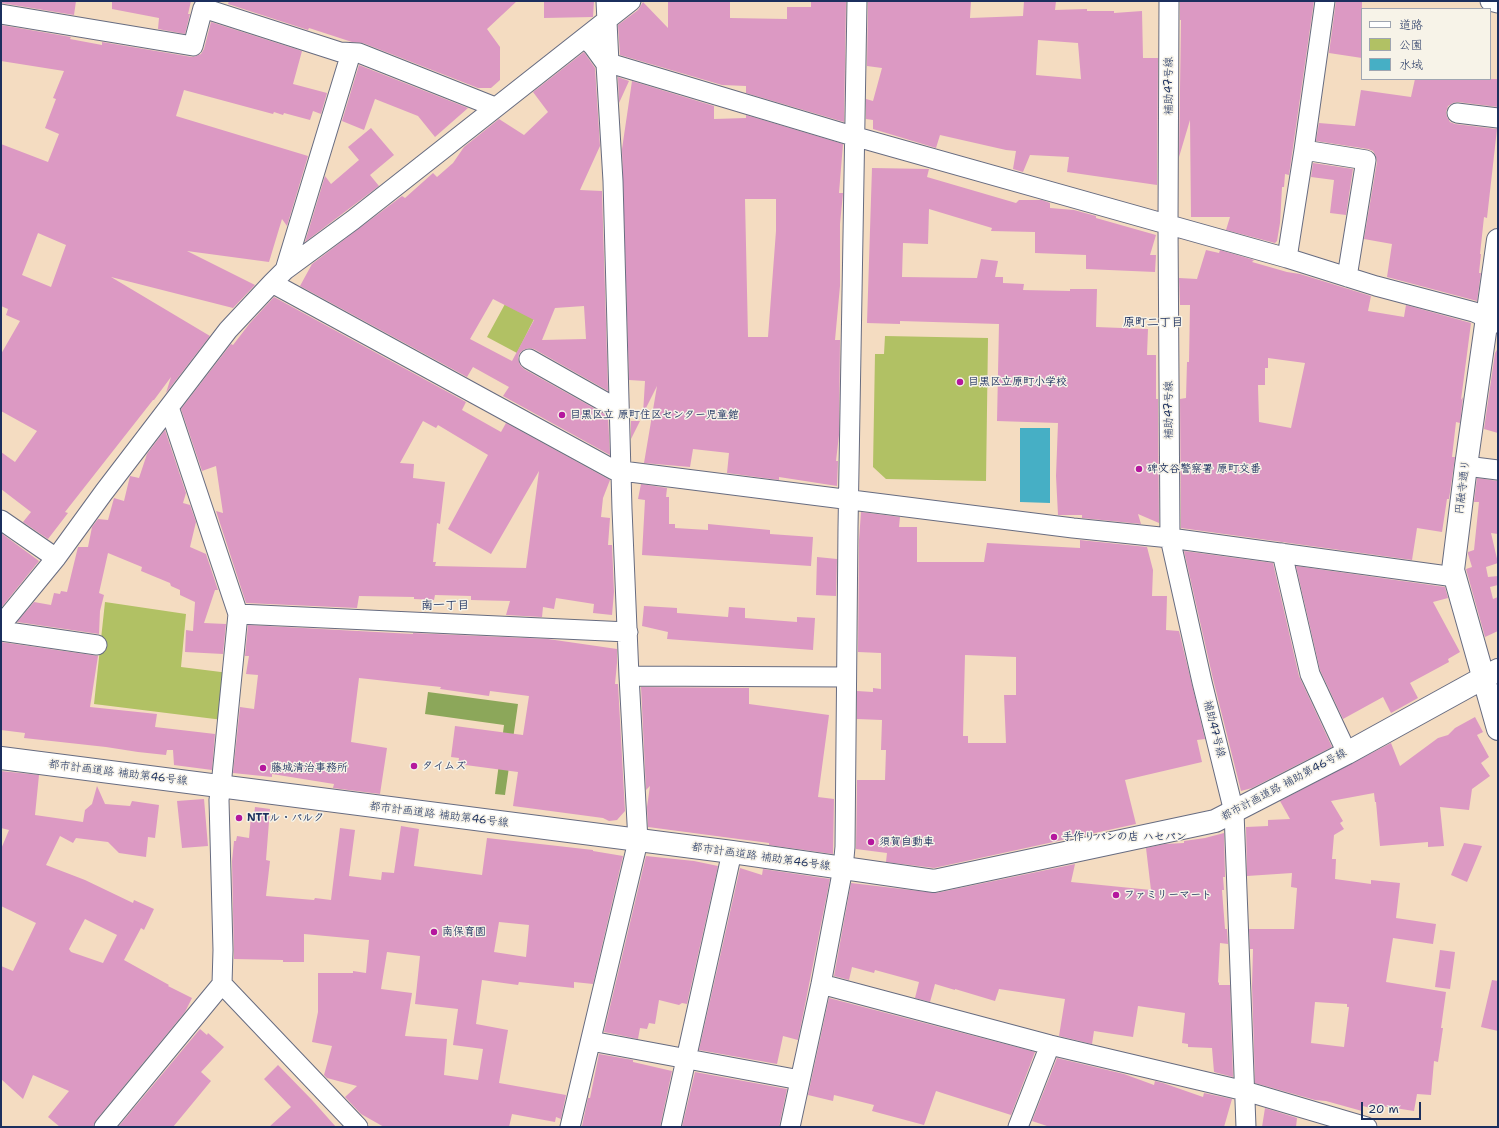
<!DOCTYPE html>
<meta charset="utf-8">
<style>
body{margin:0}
#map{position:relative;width:1499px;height:1128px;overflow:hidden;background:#f4dcc1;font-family:"Shantell Sans","Klee One",sans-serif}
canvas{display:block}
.frame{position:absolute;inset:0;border:2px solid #1b2f5e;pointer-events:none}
.legend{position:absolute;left:1361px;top:8px;width:130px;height:72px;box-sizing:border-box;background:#f7f3e8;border:1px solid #9fa5b1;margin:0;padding:5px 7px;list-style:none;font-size:12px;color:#1b2f5e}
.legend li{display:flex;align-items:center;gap:8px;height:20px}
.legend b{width:20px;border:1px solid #9fa5b1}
.scale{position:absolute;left:1361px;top:1102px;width:60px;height:18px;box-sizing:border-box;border:2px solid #1b2f5e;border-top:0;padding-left:5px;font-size:12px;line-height:14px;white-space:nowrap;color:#1b2f5e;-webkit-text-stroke:3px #f7f3e8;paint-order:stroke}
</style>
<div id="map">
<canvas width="1499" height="1128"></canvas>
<div class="frame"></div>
<ul class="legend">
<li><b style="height:5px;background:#fff"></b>道路</li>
<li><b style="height:11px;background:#b1c164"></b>公園</li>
<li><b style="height:11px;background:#46afc5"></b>水域</li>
</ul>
<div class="scale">20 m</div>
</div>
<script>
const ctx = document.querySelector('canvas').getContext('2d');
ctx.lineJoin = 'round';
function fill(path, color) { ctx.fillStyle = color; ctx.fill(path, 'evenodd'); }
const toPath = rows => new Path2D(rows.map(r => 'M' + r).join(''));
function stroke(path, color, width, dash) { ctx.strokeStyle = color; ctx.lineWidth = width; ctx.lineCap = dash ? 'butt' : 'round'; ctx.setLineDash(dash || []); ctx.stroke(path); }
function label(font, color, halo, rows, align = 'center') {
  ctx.font = font + ' "Shantell Sans","Klee One",sans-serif'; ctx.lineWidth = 3; ctx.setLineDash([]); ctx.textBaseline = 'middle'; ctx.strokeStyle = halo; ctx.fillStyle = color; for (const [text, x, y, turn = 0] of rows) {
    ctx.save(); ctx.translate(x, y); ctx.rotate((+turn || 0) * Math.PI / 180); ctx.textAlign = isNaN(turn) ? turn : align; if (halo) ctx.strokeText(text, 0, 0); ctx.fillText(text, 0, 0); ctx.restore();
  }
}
const green = toPath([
 [505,304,534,319,517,353,487,337],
 [885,336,988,338,986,481,886,479,873,467,875,354,884,354],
 [105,602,186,614,181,667,229,673,223,720,94,704]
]);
const forest = toPath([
 [428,692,518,704,505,795,495,794,504,725,425,714]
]);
const water = toPath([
 [1020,428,1050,428,1050,503,1020,502]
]);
const building = toPath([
 [1,1,76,1,74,15,1,3],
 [112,1,191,1,188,14,190,14,185,34,158,29,159,18,112,9],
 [229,1,517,1,487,29,500,47,500,80,491,88,478,88,363,43,352,42,309,28,308,30,228,4],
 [544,1,594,1,593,17,544,18],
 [668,1,730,1,730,18,787,19,787,7,811,7,811,1,846,1,844,122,746,93,746,86,722,85,620,55,618,25,638,10,643,2,668,28],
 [868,1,971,1,970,18,1023,16,1024,1,1056,1,1055,10,1087,9,1087,11,1114,11,1114,13,1142,11,1143,58,1158,58,1157,185,1067,172,1069,157,1030,155,1023,172,1013,169,1016,151,1006,150,940,135,936,148,873,129,873,120,866,119,866,99,873,101,882,68,867,66],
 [1038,40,1078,43,1081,79,1036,75],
 [1180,1,1314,1,1289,175,1285,174,1284,187,1282,187,1280,223,1277,241,1275,243,1226,230,1230,217,1191,217,1190,120,1179,157,1181,20,1180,20],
 [1336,1,1362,1,1362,58,1329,53],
 [211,22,302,51,293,84,327,93,321,114,313,111,310,120,284,113,283,115,274,112,273,114,184,90,176,116,308,156,287,226,282,219,269,262,187,251,255,285,233,308,111,277,210,336,166,393,171,377,154,400,153,400,65,512,68,513,48,539,23,522,31,512,1,489,1,452,15,462,37,431,1,411,1,354,20,321,6,315,8,309,1,306,1,144,48,162,59,134,45,128,56,99,53,98,64,71,1,61,1,25,71,37,70,39,102,45,102,42,192,57,196,56,201,54,204,49],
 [38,233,66,245,51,287,22,275],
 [584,52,595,68,600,146,580,190,602,191,608,391,534,349,529,348,523,350,519,354,518,359,520,365,524,369,608,416,610,455,503,396,509,387,473,367,467,377,300,286,312,264,402,196,405,198,433,173,437,177,453,163,464,147,499,119,524,135,548,112,533,92],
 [493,299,534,320,512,361,470,339],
 [584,306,586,339,542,340,555,308],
 [359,65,468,108,435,137,418,116,375,99,364,130,342,121],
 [618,77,629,81,619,103],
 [1415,79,1498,79,1498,107,1458,102,1453,103,1448,106,1446,112,1447,117,1450,122,1455,124,1497,129,1487,218,1484,217,1480,254,1481,254,1479,273,1481,273,1477,301,1387,277,1392,244,1364,239,1377,162,1376,156,1373,151,1368,149,1316,141,1319,123,1355,126,1361,90,1411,97],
 [632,81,714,106,714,119,746,118,746,115,843,144,839,193,843,193,840,224,840,286,835,340,840,340,839,435,836,461,838,461,837,486,779,477,779,480,727,473,729,453,693,449,690,467,644,463,657,386,643,414,645,381,629,380,622,149],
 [745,199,776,199,776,231,768,337,748,337],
 [371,128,394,155,370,175,379,186,305,242,325,176,331,184,359,160,348,147],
 [1313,163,1353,169,1346,215,1330,213,1334,180,1311,177],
 [872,168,929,169,927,177,1016,203,1019,200,1042,200,1050,203,1050,208,1074,210,1096,216,1096,218,1156,235,1150,255,1156,255,1155,272,1086,269,1086,255,1035,253,1035,232,991,231,992,228,929,209,928,244,903,243,902,277,977,278,981,259,998,261,995,277,1003,277,1003,283,1024,284,1023,290,1070,291,1070,289,1097,289,1096,327,1148,329,1147,355,1156,355,1156,399,1158,399,1159,523,1138,514,1141,524,1082,518,1082,515,1058,515,1056,476,1058,423,997,421,999,324,900,321,900,324,867,323],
 [1206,250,1219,253,1220,250,1254,260,1252,262,1287,272,1300,274,1371,296,1368,311,1404,317,1406,305,1471,323,1461,400,1463,397,1460,423,1456,422,1452,457,1455,457,1449,499,1447,499,1442,532,1417,528,1412,560,1181,528,1180,399,1186,398,1187,362,1189,362,1190,305,1180,305,1179,278,1197,279],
 [1268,358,1305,363,1291,428,1259,422,1258,385,1265,385,1265,368,1268,368],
 [274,297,466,402,462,410,501,432,506,423,610,480,603,498,601,517,610,518,608,545,612,545,614,592,612,615,593,613,594,604,556,598,554,609,543,607,542,617,506,615,510,601,471,600,471,596,435,595,434,600,414,599,414,597,359,596,357,608,246,603,216,511,223,513,216,466,202,471,181,409,231,344,233,345,250,323],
 [423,421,436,428,438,425,488,455,448,529,491,554,539,471,526,568,435,566,436,562,433,562,437,523,440,524,445,482,413,478,414,464,400,463],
 [1498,348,1498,433,1484,429,1495,353],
 [631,421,640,421,631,439],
 [165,430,186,493,183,503,190,505,196,522,190,547,206,554,218,590,215,590,204,623,226,624,223,654,185,652,186,630,193,631,195,602,180,595,180,590,171,586,170,583,141,571,142,567,108,553,99,593,104,595,100,611,99,634,17,622,34,602,51,605,54,593,60,594,61,591,67,592,78,547,88,547,92,527,98,519,108,520,114,498,124,501,130,476,139,478,147,454],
 [1477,478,1498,481,1498,534,1491,533,1498,563,1486,567,1488,577,1498,576,1498,585,1490,587,1493,599,1498,597,1498,631,1485,637,1466,569,1472,567,1468,554,1468,552,1474,550,1479,502,1474,502],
 [641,484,667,488,666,497,669,497,669,524,675,524,675,528,708,530,708,524,770,530,770,534,813,537,811,566,642,555,645,500,638,499],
 [861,512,900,517,899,527,917,527,917,562,984,562,987,543,1080,548,1080,540,1147,547,1153,570,1152,596,1167,596,1166,630,1179,631,1205,739,1197,740,1202,762,1125,780,1136,824,934,868,886,862,887,853,856,849,857,780,885,780,886,750,881,750,882,720,857,719,857,691,873,692,873,688,881,689,881,653,858,652,859,540],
 [965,655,1016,657,1016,695,1004,695,1006,743,968,743,968,736,963,736],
 [1,533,39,561,1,608],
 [1184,551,1273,563,1299,676,1332,747,1252,788,1241,791,1213,679],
 [817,557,837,559,836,596,816,595],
 [1296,566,1445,587,1448,598,1433,602,1460,652,1448,659,1449,662,1410,683,1418,698,1391,713,1383,697,1343,719,1320,670],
 [644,606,677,608,677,613,728,617,729,607,745,608,745,618,797,622,797,617,815,618,813,650,667,639,668,632,642,626],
 [248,625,413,634,413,633,548,639,617,649,617,663,615,684,618,684,625,811,617,820,609,821,603,818,513,806,518,772,458,764,459,758,451,757,455,726,523,735,529,696,490,691,489,696,440,689,441,687,359,678,351,742,387,748,380,794,333,788,334,784,272,774,272,777,233,773,240,707,254,709,258,675,246,674,249,656,245,656],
 [1,642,98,656,90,707,157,714,155,727,215,734,212,770,174,765,173,750,167,750,166,755,138,752,106,747,24,738,25,733,1,730],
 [641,687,749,688,749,704,829,715,818,797,834,799,833,854,769,845,769,843,648,827,647,807,650,786,646,790],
 [1475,717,1483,732,1477,735,1489,757,1481,763,1490,776,1472,789,1469,810,1440,807,1444,846,1428,847,1428,842,1380,846,1376,802,1375,802,1374,793,1331,801,1343,821,1340,823,1344,829,1334,835,1332,859,1336,859,1335,879,1371,884,1371,880,1400,883,1396,918,1436,924,1433,944,1393,938,1386,982,1446,992,1441,1028,1443,1028,1438,1062,1434,1061,1431,1095,1417,1094,1414,1111,1382,1106,1381,1111,1363,1106,1362,1111,1326,1101,1315,1100,1255,1083,1252,986,1253,949,1250,949,1249,929,1294,929,1297,888,1291,887,1292,873,1247,876,1246,827,1268,826,1268,820,1290,819,1280,801,1391,743,1400,766,1438,738,1448,735,1455,728],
 [1315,1002,1347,1004,1347,1007,1349,1007,1344,1047,1311,1043],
 [1,771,39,775,35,815,83,822,85,810,92,804,97,786,105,804,130,806,132,801,159,805,155,838,148,837,146,857,119,853,108,842,76,838,73,843,60,836,46,865,85,880,133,903,134,900,154,909,144,930,141,928,124,960,169,985,168,986,192,998,185,1012,96,1120,93,1127,60,1127,48,1117,69,1091,33,1075,23,1099,1,1079,1,966,13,971,36,923,1,906,1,849,9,830,1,828],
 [85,919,117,935,103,963,71,952,69,949],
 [204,799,208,846,182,848,177,801],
 [255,807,270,809,266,860,270,861,266,896,314,900,315,898,331,900,340,828,355,830,349,876,381,880,382,872,394,873,401,826,419,829,414,866,482,875,487,838,593,850,593,851,623,856,593,984,574,982,574,988,519,982,518,985,482,980,476,1024,508,1030,499,1083,566,1095,561,1119,556,1117,555,1122,512,1114,509,1127,384,1127,361,1114,345,1097,357,1086,327,1078,324,1075,332,1046,312,1042,318,1012,318,973,353,973,353,971,366,973,369,940,304,934,304,962,283,962,283,960,234,959,232,861,234,841,236,841,237,836,249,838,251,816,254,816],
 [499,922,529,925,526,957,494,952],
 [387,952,420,956,415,1004,458,1009,453,1045,483,1049,478,1080,444,1075,447,1039,405,1036,412,993,381,989],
 [1224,833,1225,877,1223,877,1224,890,1222,890,1225,929,1227,929,1228,944,1220,943,1218,982,1219,983,1219,985,1230,985,1233,1077,1214,1072,1212,1048,1188,1047,1188,1044,1182,1043,1185,1013,1138,1006,1133,1037,1094,1031,1092,1044,1059,1036,1065,999,999,989,995,1001,955,989,955,990,935,984,930,1002,915,998,919,982,875,970,874,973,852,967,849,980,834,976,851,883,936,893,1075,864,1071,882,1151,890,1146,848,1165,844,1184,843,1184,841,1205,838],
 [1464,843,1482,846,1467,882,1451,875],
 [646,856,694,861,718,866,687,1004,682,1003,679,1005,659,1000,655,1024,649,1023,647,1029,640,1028,638,1039,604,1032],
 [740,868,762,875,763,869,830,879,798,1040,783,1036,777,1064,699,1050],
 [1440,950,1455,952,1450,989,1435,987],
 [1492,980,1498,981,1498,1031,1481,1027],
 [829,998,1035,1052,1011,1115,936,1091,924,1125,872,1111,874,1105,834,1095,833,1101,808,1095],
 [200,1029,207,1035,208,1033,224,1047,201,1072,211,1081,173,1127,118,1127],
 [599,1054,633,1060,633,1062,672,1071,660,1127,582,1126,588,1098,590,1098],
 [1057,1058,1124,1074,1154,1085,1155,1081,1163,1083,1203,1097,1204,1093,1232,1099,1224,1127,1050,1127,1032,1121],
 [278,1065,312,1100,336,1127,269,1127,291,1107,264,1079],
 [695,1072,787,1089,779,1127,682,1127],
 [1265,1108,1297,1118,1296,1127,1262,1127]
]);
const minor = toPath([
 [606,1,609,63],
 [1169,1,1168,225,1170,538,1202,682,1234,812,1246,1127],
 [1490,1,1498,3],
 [1,14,193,46,203,8,340,52,359,53,495,107],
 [606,64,609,63,846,134,1287,258,1376,286,1474,312,1498,323],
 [1457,113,1498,118],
 [1304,150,1366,160,1347,277],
 [1287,258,1304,150,1325,1],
 [285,270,351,53],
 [272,283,614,470,1073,528,1170,538,1455,577],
 [529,359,614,407,619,407],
 [1466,466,1498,470],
 [1,520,56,558],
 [1282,553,1310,674,1347,753],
 [238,614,628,632],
 [1,625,56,558,104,492,228,330,272,283,285,270,353,220,631,1],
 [1,631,97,645],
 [629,676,846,677],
 [222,984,358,1127],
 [821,984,1050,1045,1245,1091,1367,1127],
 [591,1041,800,1080],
 [104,1127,222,984,223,950,219,800,221,786,238,614,169,407],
 [570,1127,638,841,629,676,622,509,613,181,606,64,593,46,585,38],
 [671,1127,732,852],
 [790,1127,821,984,843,868,845,847,848,527,857,1],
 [1018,1127,1050,1045]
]);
const tertiary = toPath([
 [1498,240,1466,466,1453,570,1498,729],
 [1,758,732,852,934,881,1215,821,1347,753,1483,678]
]);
const secondary = toPath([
 [1483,678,1498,670]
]);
const markers = [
 [960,382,4,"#b5179e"],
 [562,415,4,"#b5179e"],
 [1139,469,4,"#b5179e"],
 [414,766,4,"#b5179e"],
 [263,768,4,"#b5179e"],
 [239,818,4,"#b5179e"],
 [1054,837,4,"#b5179e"],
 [871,842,4,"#b5179e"],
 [1116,895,4,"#b5179e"],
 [434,932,4,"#b5179e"]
];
const streetNames = [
 ["補助47号線",1169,86,-90],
 ["補助47号線",1169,410,-90],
 ["円融寺通り",1463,487,-83],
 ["補助47号線",1214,729,76],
 ["都市計画道路 補助第46号線",118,773,7],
 ["都市計画道路 補助第46号線",1284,785,-28],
 ["都市計画道路 補助第46号線",439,815,7],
 ["都市計画道路 補助第46号線",761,857,8]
];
const poiNames = [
 ["目黒区立原町小学校",968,382],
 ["目黒区立 原町住区センター児童館",570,415],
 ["碑文谷警察署 原町交番",1147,469],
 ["タイムズ",422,766],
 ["藤城清治事務所",271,768],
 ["NTTル・パルク",247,818],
 ["手作りパンの店 ハセパン",1062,837],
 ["須賀自動車",879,842],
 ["ファミリーマート",1124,895],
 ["南保育園",442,932]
];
const neighbourhoodNames = [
 ["原町二丁目",1153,323],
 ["南一丁目",445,606]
];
fill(green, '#b1c164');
fill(forest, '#8ca75a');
fill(water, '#46afc5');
fill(building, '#dc99c3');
stroke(minor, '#676c81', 21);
stroke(tertiary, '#676c81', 24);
stroke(secondary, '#676c81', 24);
stroke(minor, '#fff', 19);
stroke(tertiary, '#fff', 22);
stroke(secondary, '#fff', 22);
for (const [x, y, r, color] of markers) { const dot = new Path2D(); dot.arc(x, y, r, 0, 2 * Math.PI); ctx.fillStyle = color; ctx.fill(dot); stroke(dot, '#f7f3e8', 1.5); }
label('11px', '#1b2f5e', '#f7f3e8', streetNames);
label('bold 11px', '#1b2f5e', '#f7f3e8', poiNames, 'left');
label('bold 12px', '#1b2f5e', '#f7f3e8', neighbourhoodNames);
</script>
